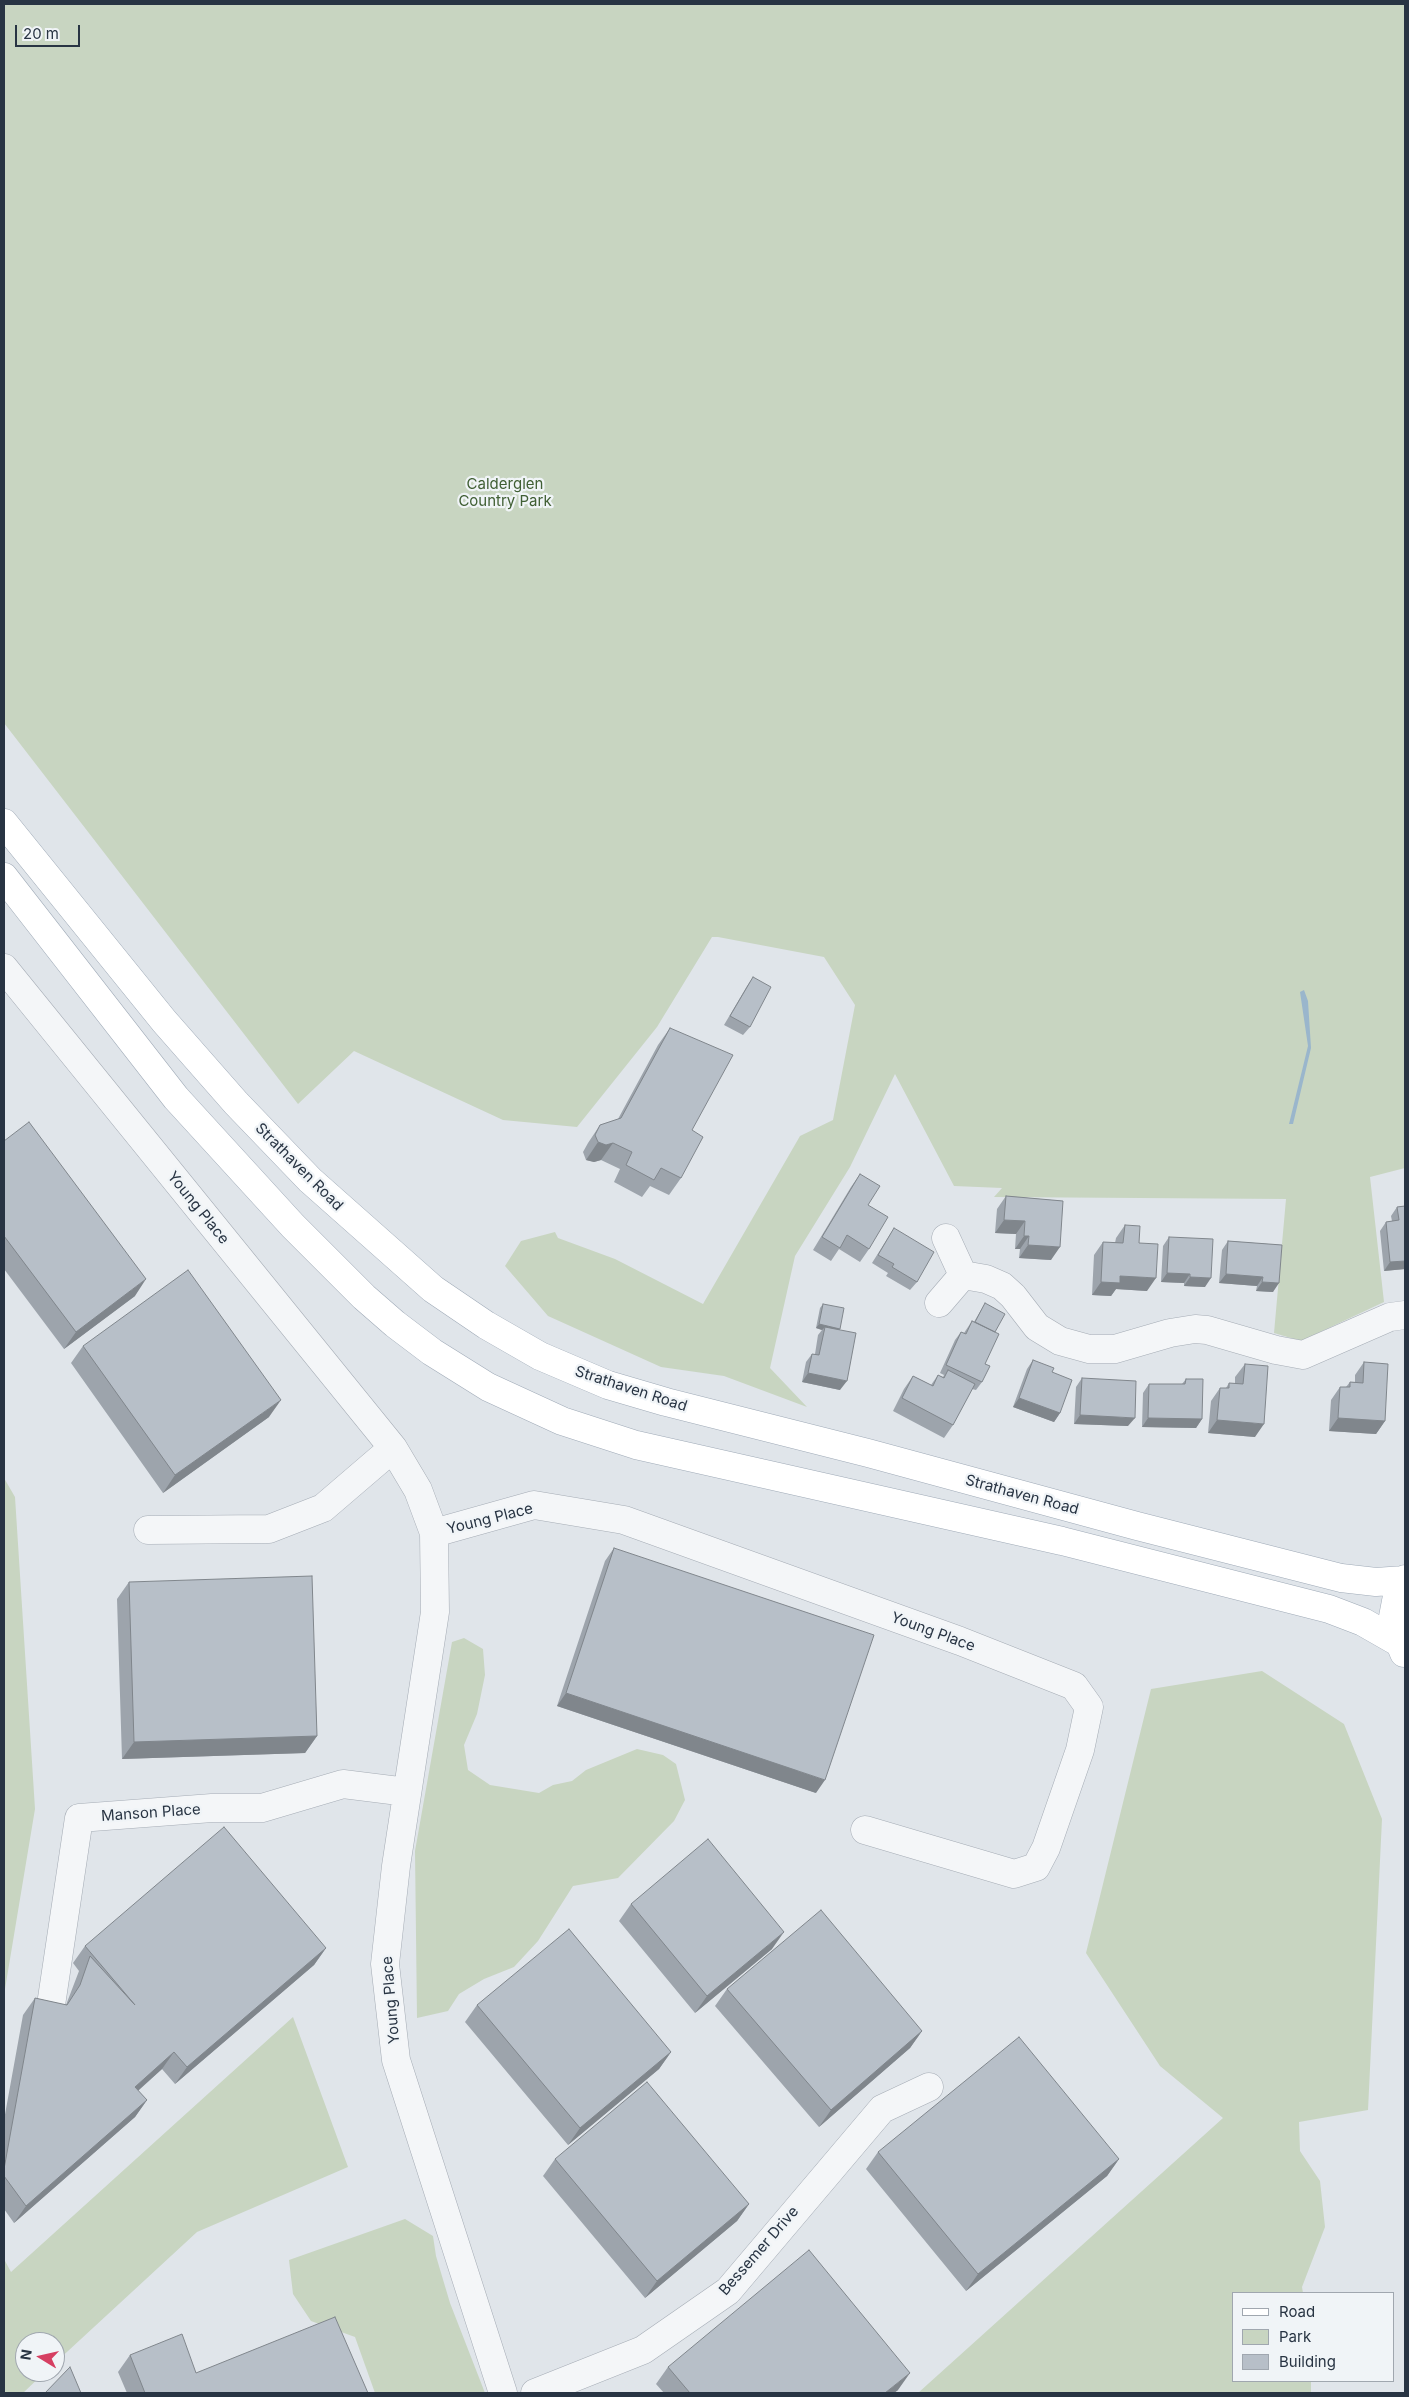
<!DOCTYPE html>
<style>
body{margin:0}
#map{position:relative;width:1409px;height:2397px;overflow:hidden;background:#e0e5ea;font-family:Inter,sans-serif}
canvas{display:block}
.frame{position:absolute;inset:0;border:5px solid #283443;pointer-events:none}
.legend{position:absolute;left:1232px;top:2292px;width:162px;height:90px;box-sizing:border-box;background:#f0f4f7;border:1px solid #a0a7af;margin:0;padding:6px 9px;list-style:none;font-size:15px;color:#283443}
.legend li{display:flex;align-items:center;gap:10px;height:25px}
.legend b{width:25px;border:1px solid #a0a7af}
.north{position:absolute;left:15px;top:2332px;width:50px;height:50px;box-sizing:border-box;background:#f0f4f7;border:1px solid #a0a7af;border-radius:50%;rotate:279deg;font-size:14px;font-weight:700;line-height:20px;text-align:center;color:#283443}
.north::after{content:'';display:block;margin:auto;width:18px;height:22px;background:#d63f62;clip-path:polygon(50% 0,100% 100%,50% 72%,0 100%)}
.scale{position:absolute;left:15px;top:25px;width:65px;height:22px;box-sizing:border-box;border:2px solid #283443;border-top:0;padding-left:6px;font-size:15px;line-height:18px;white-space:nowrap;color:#283443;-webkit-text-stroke:4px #f0f4f7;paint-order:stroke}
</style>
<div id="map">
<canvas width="1409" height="2397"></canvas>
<div class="frame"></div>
<ul class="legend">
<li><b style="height:6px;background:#fff"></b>Road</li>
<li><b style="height:14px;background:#c8d5c1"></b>Park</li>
<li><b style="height:14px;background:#b7bfc8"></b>Building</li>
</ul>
<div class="north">N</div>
<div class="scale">20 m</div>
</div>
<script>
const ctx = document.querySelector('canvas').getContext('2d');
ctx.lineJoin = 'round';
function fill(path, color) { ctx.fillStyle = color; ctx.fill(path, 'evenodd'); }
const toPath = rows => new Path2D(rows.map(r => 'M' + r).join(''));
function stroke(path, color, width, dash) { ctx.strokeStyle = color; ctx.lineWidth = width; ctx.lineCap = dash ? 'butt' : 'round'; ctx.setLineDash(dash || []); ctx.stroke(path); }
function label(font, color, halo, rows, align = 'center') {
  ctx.font = font + ' Inter,sans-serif'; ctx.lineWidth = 4.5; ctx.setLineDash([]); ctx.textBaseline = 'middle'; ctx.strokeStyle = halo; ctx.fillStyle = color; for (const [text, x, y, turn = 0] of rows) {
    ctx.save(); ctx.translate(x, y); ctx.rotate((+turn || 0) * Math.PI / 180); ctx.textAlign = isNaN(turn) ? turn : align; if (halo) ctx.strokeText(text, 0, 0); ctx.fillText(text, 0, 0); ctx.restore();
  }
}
const green = toPath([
 [4,4,1405,4,1405,1168,1370,1177,1384,1302,1301,1341,1274,1333,1286,1199,994,1197,1002,1188,954,1186,895,1074,850,1167,795,1256,770,1368,807,1407,724,1376,661,1367,548,1316,505,1266,521,1241,555,1232,558,1238,615,1259,703,1304,800,1136,833,1120,855,1005,824,957,718,937,712,937,657,1027,577,1127,503,1120,354,1051,298,1104,4,723],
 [4,1478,15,1497,35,1809,4,1995],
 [464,1638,483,1649,485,1675,477,1714,464,1745,468,1770,490,1785,539,1793,553,1785,572,1781,586,1770,637,1749,663,1755,676,1764,685,1800,674,1821,618,1878,573,1886,538,1941,514,1967,484,1979,459,1994,448,2011,417,2018,415,1851,452,1642],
 [1262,1671,1344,1724,1382,1819,1368,2110,1299,2122,1300,2151,1320,2181,1325,2227,1302,2287,1303,2293,1233,2293,1233,2381,1311,2381,1311,2393,918,2393,1223,2118,1160,2066,1086,1953,1151,1689],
 [293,2017,348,2167,197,2232,55,2363,55,2342,25,2342,25,2372,45,2372,23,2393,4,2393,4,2259,11,2272],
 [405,2219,433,2236,436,2256,450,2303,485,2393,375,2393,355,2337,311,2321,293,2294,289,2260]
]);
const water = toPath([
 [1304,990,1308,1001,1311,1048,1293,1124,1289,1124,1308,1046,1300,992]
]);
const minor = toPath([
 [4,968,393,1448,418,1490,434,1533,435,1612,396,1866,385,1964,396,2060,503,2393],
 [946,1238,963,1275],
 [939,1303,963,1275,986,1279,1002,1286,1013,1296,1037,1327,1060,1341,1089,1349,1115,1349,1170,1333,1195,1329,1207,1330,1276,1350,1303,1355,1390,1317,1405,1315],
 [148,1530,269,1529,323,1508,393,1448],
 [434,1533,534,1505,624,1520,960,1641,1074,1686,1089,1707,1080,1750,1046,1848,1036,1867,1014,1874,865,1830],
 [51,2005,79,1818,212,1808,262,1808,343,1784,407,1792],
 [535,2393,643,2350,728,2291,882,2109,929,2087]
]);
const major = toPath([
 [4,823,164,1021,236,1103,310,1180,433,1289,486,1325,540,1356,608,1385,666,1402,868,1453,1137,1526,1341,1578,1376,1582,1404,1580],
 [4,877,176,1098,293,1226,364,1297,395,1324,432,1352,488,1387,562,1421,636,1445,1062,1541,1329,1609,1363,1622,1398,1642],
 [1404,1653,1394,1629,1393,1617,1398,1591,1405,1579]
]);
const wall = toPath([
 [753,977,750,1027,743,1035,724,1025,747,986],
 [670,1028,692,1130,681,1178,669,1195,650,1186,642,1197,614,1182,620,1169,601,1160,594,1162,586,1160,583,1152,588,1143,600,1125,618,1119,658,1045],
 [4,1141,135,1296,64,1349,4,1269],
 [860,1174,868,1205,869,1249,860,1262,839,1249,831,1261,813,1250,851,1187],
 [1006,1196,1063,1201,1051,1260,1019,1258,1020,1249,1015,1249,1016,1234,995,1233,997,1209],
 [1405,1206,1405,1269,1384,1271,1380,1231,1386,1222,1392,1221,1391,1216,1397,1207],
 [1125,1225,1139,1243,1147,1291,1116,1289,1111,1296,1092,1295,1094,1255,1103,1242,1115,1243,1116,1238],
 [894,1228,917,1282,910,1290,886,1276,888,1273,872,1263],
 [1169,1237,1205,1287,1184,1286,1184,1283,1161,1282,1163,1246],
 [1228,1241,1282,1245,1273,1292,1256,1291,1257,1286,1219,1283,1222,1250],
 [985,1303,995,1332,985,1364,982,1382,976,1390,972,1389,953,1425,944,1438,893,1411,904,1389,913,1376,931,1385,938,1375,943,1377,944,1375,940,1373,955,1340,961,1332,964,1333,972,1321,974,1322],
 [823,1304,840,1329,839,1330,840,1390,802,1382,806,1362,812,1354,815,1354,818,1335,822,1330,816,1328,820,1308],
 [83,1346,269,1417,163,1493,71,1363],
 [1033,1360,1060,1413,1054,1422,1013,1407,1027,1369],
 [1364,1362,1385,1421,1376,1434,1329,1431,1331,1400,1340,1387,1346,1387,1350,1382,1355,1382,1355,1375],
 [1245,1364,1255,1437,1208,1433,1211,1401,1220,1388,1226,1388,1229,1383,1235,1384,1235,1377],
 [1082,1378,1128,1426,1074,1424,1076,1387],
 [1186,1379,1202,1419,1196,1428,1142,1427,1143,1393,1149,1384,1182,1384],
 [614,1548,816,1793,557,1706,605,1561],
 [129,1582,317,1736,305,1753,122,1759,117,1599],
 [631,1904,772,1949,695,2013,619,1921],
 [85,1946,326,1948,314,1965,175,2084,162,2069,138,2091,147,2100,135,2117,14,2223,4,2209,4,2120,23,2015,35,1998,66,2005,79,1971,73,1963],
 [727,1989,922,2031,910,2048,819,2127,715,2006],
 [477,2005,671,2052,659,2069,568,2145,465,2022],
 [878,2152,1119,2159,1107,2176,966,2291,866,2169],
 [555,2159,749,2204,737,2221,645,2298,543,2176],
 [130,2355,196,2373,368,2393,127,2393,118,2372],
 [668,2367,898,2390,894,2393,664,2393,656,2384]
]);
const shadedWall = toPath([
 [598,1142,613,1143,601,1160,594,1162,586,1160],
 [1004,1220,1025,1221,1016,1234,995,1233],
 [1024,1236,1029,1236,1020,1249,1015,1249],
 [1028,1245,1060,1247,1051,1260,1019,1258],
 [1405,1261,1405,1269,1384,1271,1390,1262],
 [1167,1273,1190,1274,1184,1283,1161,1282],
 [1226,1274,1263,1277,1257,1286,1219,1283],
 [1120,1276,1156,1278,1147,1291,1116,1289,1111,1296,1092,1295,1101,1282],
 [1190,1277,1211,1278,1205,1287,1184,1286],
 [146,1279,135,1296,64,1349,76,1332],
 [1262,1282,1279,1283,1273,1292,1256,1291],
 [819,1324,840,1329,837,1333,825,1327,822,1330,816,1328],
 [808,1373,847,1381,840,1390,802,1382],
 [1019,1398,1060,1413,1054,1422,1013,1407],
 [281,1400,269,1417,163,1493,175,1475],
 [1080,1415,1135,1418,1128,1426,1074,1424],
 [1148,1418,1202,1419,1196,1428,1142,1427],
 [1338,1418,1385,1421,1376,1434,1329,1431],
 [1217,1420,1264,1424,1255,1437,1208,1433],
 [566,1693,825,1780,816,1793,557,1706],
 [317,1736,305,1753,122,1759,134,1742],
 [784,1932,772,1949,695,2013,707,1996],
 [326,1948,314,1965,175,2084,187,2067],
 [922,2031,910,2048,819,2127,831,2110],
 [174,2052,162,2069,123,2104,135,2087],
 [671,2052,659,2069,568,2145,580,2128],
 [147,2100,135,2117,14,2223,26,2206],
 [1119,2159,1107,2176,966,2291,978,2274],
 [749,2204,737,2221,645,2298,657,2281],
 [910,2373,898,2390,894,2393,885,2393]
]);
const building = toPath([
 [753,977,771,987,750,1027,730,1016,753,977],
 [670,1028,733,1055,692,1130,703,1137,681,1178,661,1168,654,1180,626,1165,632,1152,613,1143,606,1145,598,1142,595,1135,600,1125,621,1118,670,1028],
 [29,1122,146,1279,76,1332,4,1236,4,1141,29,1122],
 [860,1174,880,1186,868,1205,888,1217,869,1249,847,1235,840,1248,822,1237,860,1174],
 [1006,1196,1063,1201,1060,1247,1028,1245,1029,1236,1024,1236,1025,1221,1004,1220,1006,1196],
 [1405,1206,1405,1261,1390,1262,1386,1222,1399,1220,1397,1207,1405,1206],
 [1125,1225,1140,1226,1139,1243,1158,1244,1156,1278,1120,1276,1120,1283,1101,1282,1103,1242,1123,1243,1125,1225],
 [894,1228,934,1252,917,1282,892,1267,894,1264,878,1255,894,1228],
 [1169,1237,1213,1239,1211,1278,1190,1277,1190,1274,1167,1273,1169,1237],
 [1228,1241,1282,1245,1279,1283,1262,1282,1263,1277,1226,1274,1228,1241],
 [188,1270,281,1400,175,1475,83,1346,188,1270],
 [985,1303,1005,1314,995,1332,975,1322,985,1303],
 [823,1304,844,1308,840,1329,819,1324,823,1304],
 [972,1321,999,1334,985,1364,990,1366,982,1382,946,1365,961,1332,966,1334,972,1321],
 [825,1327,856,1333,847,1381,808,1373,812,1354,819,1355,825,1327],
 [1033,1360,1054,1368,1052,1372,1072,1380,1060,1413,1019,1398,1033,1360],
 [1364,1362,1388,1364,1385,1421,1338,1418,1340,1387,1350,1387,1350,1382,1363,1383,1364,1362],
 [1245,1364,1268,1366,1264,1424,1217,1420,1220,1388,1229,1388,1229,1383,1243,1384,1245,1364],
 [948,1370,975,1384,953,1425,902,1398,913,1376,933,1386,938,1375,944,1378,948,1370],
 [1082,1378,1136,1381,1135,1418,1080,1415,1082,1378],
 [1186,1379,1203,1379,1202,1419,1148,1418,1149,1384,1185,1384,1186,1379],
 [614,1548,874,1635,825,1780,566,1693,614,1548],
 [312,1576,317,1736,134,1742,129,1582,312,1576],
 [224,1827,326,1948,187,2067,174,2052,135,2087,147,2100,26,2206,4,2176,4,2169,35,1998,67,2005,80,1985,90,1956,135,2005,85,1946,224,1827],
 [708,1839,784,1932,707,1996,631,1904,708,1839],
 [821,1910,922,2031,831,2110,727,1989,821,1910],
 [569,1929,671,2052,580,2128,477,2005,569,1929],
 [1019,2037,1119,2159,978,2274,878,2152,1019,2037],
 [647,2082,749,2204,657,2281,555,2159,647,2082],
 [809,2250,910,2373,885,2393,690,2393,668,2367,809,2250],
 [335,2317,368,2393,145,2393,130,2355,182,2334,196,2373,335,2317],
 [70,2367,81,2393,45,2393,70,2367]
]);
const parkNames = [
 ["Calderglen",505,484],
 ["Country Park",505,501]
];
const streetNames = [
 ["Strathaven Road",299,1167,45],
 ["Young Place",198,1208,51],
 ["Strathaven Road",631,1389,18],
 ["Strathaven Road",1022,1495,15],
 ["Young Place",490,1519,-14],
 ["Young Place",933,1632,20],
 ["Manson Place",151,1813,-4],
 ["Young Place",391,2000,-95],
 ["Bessemer Drive",759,2251,-49]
];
fill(green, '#c8d5c1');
fill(water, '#9ab6cc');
stroke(minor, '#a5acb5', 29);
stroke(major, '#9faab7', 29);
stroke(minor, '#f4f6f8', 28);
stroke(major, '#fff', 28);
fill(wall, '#9da4ac');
fill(shadedWall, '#80868c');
fill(building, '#b7bfc8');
stroke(building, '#80868c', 1);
label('15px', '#405f34', '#f0f4f7', parkNames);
label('15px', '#283443', '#f0f4f7', streetNames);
</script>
